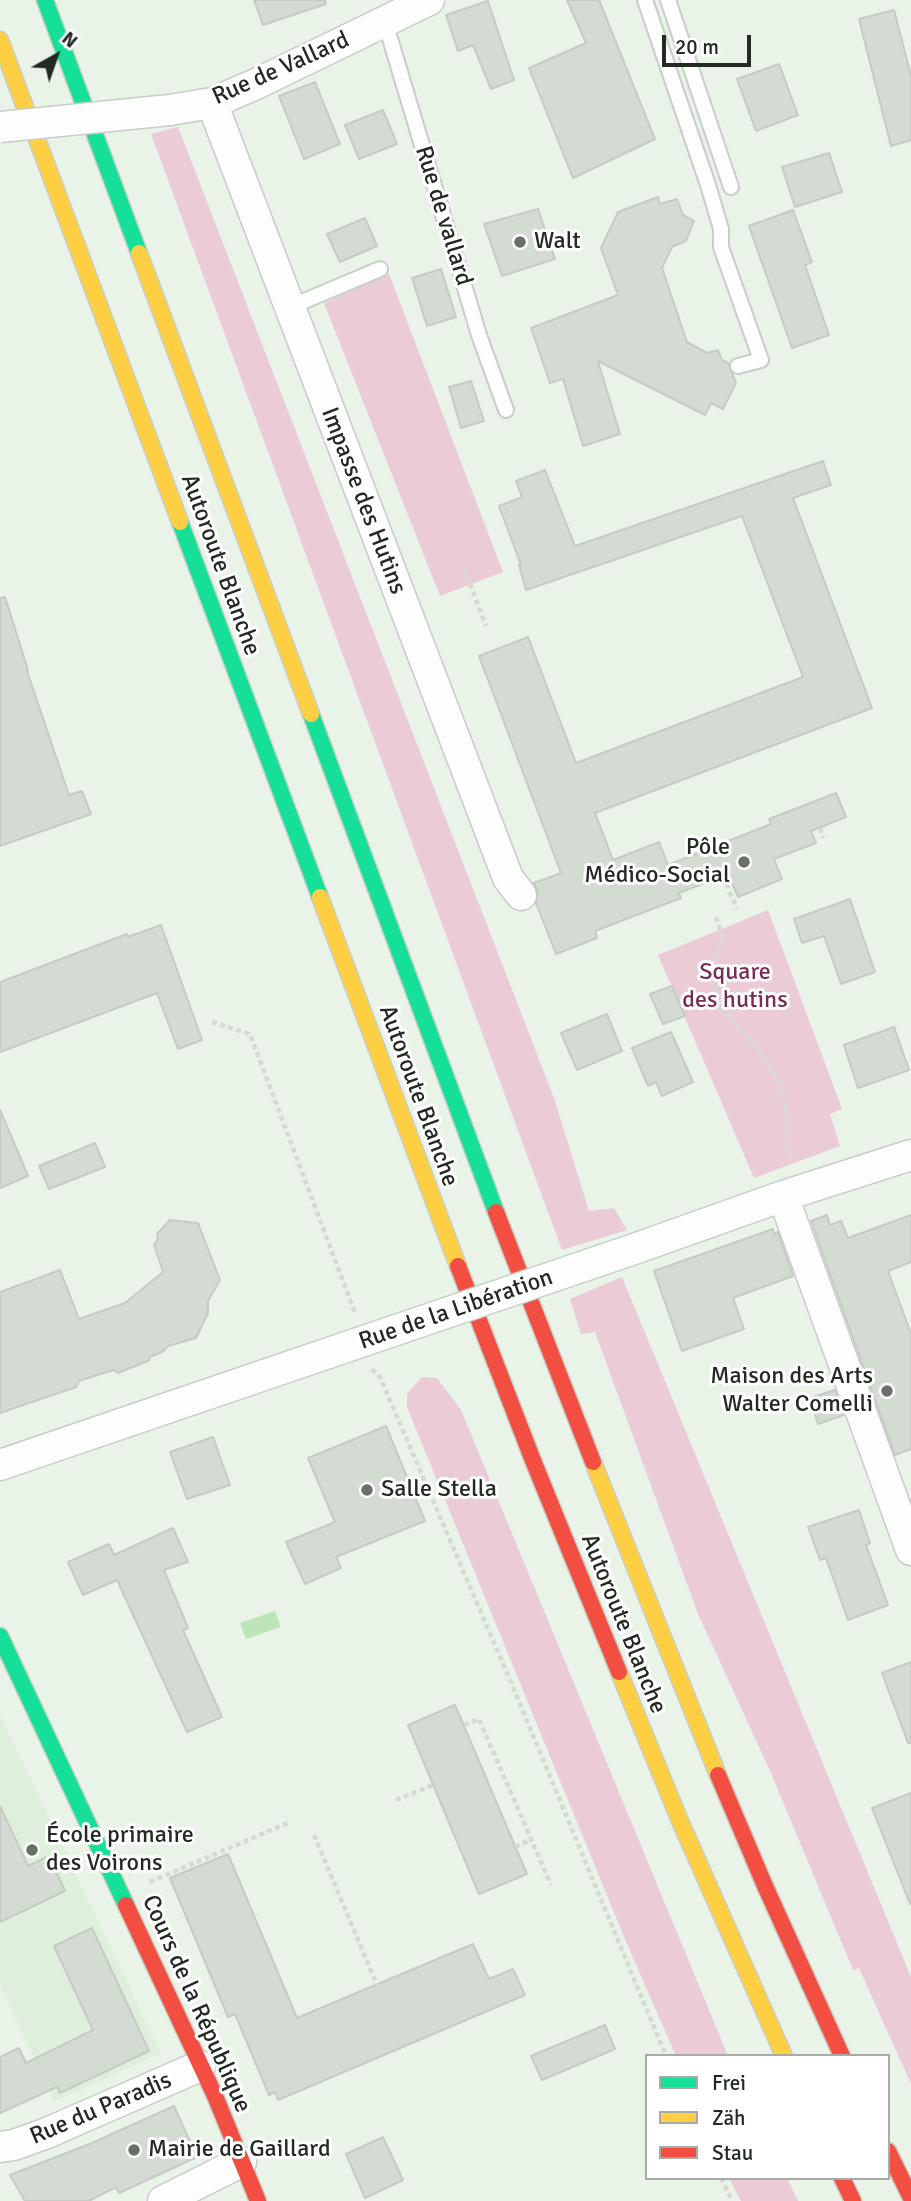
<!DOCTYPE html>
<meta charset="utf-8">
<style>
body{margin:0}
#map{position:relative;width:911px;height:2201px;overflow:hidden;background:#e9f3e8;font-family:Signika,sans-serif}
canvas{display:block}
.legend{position:absolute;left:645px;top:2054px;width:245px;height:126px;box-sizing:border-box;background:#fff;border:2px solid #a7aaa7;margin:0;padding:9px 12px;list-style:none;font-size:21px;color:#232a22}
.legend li{display:flex;align-items:center;gap:14px;height:35px}
.legend b{width:35px;border:2px solid #a7aaa7}
.north{position:absolute;left:21px;top:21px;width:70px;height:70px;-webkit-text-stroke:5px #fff;paint-order:stroke;rotate:40deg;font-size:19px;font-weight:700;line-height:28px;text-align:center;color:#232a22}
.north::after{content:'';display:block;margin:auto;width:24px;height:32px;background:#232a22;clip-path:polygon(50% 0,100% 100%,50% 72%,0 100%)}
.scale{position:absolute;left:662px;top:35px;width:89px;height:32px;box-sizing:border-box;border:4px solid #232a22;border-top:0;padding-left:9px;font-size:21px;line-height:24px;white-space:nowrap;color:#232a22;-webkit-text-stroke:5px #fff;paint-order:stroke}
</style>
<div id="map">
<canvas width="911" height="2201"></canvas>
<ul class="legend">
<li><b style="height:9px;background:#16e098"></b>Frei</li>
<li><b style="height:9px;background:#ffcf43"></b>Zäh</li>
<li><b style="height:9px;background:#f24e42"></b>Stau</li>
</ul>
<div class="north">N</div>
<div class="scale">20 m</div>
</div>
<script>
const ctx = document.querySelector('canvas').getContext('2d');
ctx.lineJoin = 'round';
function fill(path, color) { ctx.fillStyle = color; ctx.fill(path, 'evenodd'); }
const toPath = rows => new Path2D(rows.map(r => 'M' + r).join(''));
function stroke(path, color, width, dash) { ctx.strokeStyle = color; ctx.lineWidth = width; ctx.lineCap = dash ? 'butt' : 'round'; ctx.setLineDash(dash || []); ctx.stroke(path); }
function label(font, color, halo, rows, align = 'center') {
  ctx.font = font + ' Signika,sans-serif'; ctx.lineWidth = 6; ctx.setLineDash([]); ctx.textBaseline = 'middle'; ctx.strokeStyle = halo; ctx.fillStyle = color; for (const [text, x, y, turn = 0] of rows) {
    ctx.save(); ctx.translate(x, y); ctx.rotate((+turn || 0) * Math.PI / 180); ctx.textAlign = isNaN(turn) ? turn : align; if (halo) ctx.strokeText(text, 0, 0); ctx.fillText(text, 0, 0); ctx.restore();
  }
}
const built = toPath([
 [0,1714,161,2053,54,2102,0,1985]
]);
const green = toPath([
 [178,127,554,1098,589,1211,614,1208,627,1230,562,1250,151,134],
 [389,274,503,572,440,596,324,303],
 [768,910,842,1109,830,1114,840,1146,754,1178,658,955],
 [622,1277,911,1977,911,2084,859,1968,853,1970,771,1773,698,1614,595,1332,581,1334,570,1299],
 [422,1377,437,1378,461,1410,728,2056,676,2056,624,1937,407,1407,407,1394],
 [729,2178,787,2178,798,2201,741,2201]
]);
const water = toPath([
 [275,1611,281,1627,246,1639,240,1623]
]);
const building = toPath([
 [254,0,325,0,326,4,263,25,254,0],
 [567,0,599,0,655,139,573,178,529,68,586,43,567,0],
 [488,1,514,80,491,89,473,45,458,51,446,15,488,1],
 [894,10,911,76,911,140,891,146,859,19,894,10],
 [779,64,798,115,756,131,737,79,779,64],
 [315,82,340,144,304,159,279,96,315,82],
 [383,110,397,144,359,159,345,125,383,110],
 [829,153,842,192,795,207,782,167,829,153],
 [658,197,660,204,677,199,683,215,694,221,686,241,672,247,662,268,687,342,707,353,718,350,722,360,728,363,736,383,723,409,711,403,705,415,598,361,620,434,583,446,563,379,550,383,531,328,618,295,601,248,618,212,658,197],
 [538,209,555,259,502,276,484,224,538,209],
 [793,210,812,262,805,265,829,335,792,348,749,226,793,210],
 [365,218,377,246,340,262,327,234,365,218],
 [441,269,456,317,427,326,412,278,441,269],
 [471,381,484,421,461,428,449,387,471,381],
 [823,461,831,485,793,498,872,708,595,813,613,860,659,842,668,865,771,824,769,819,836,793,846,817,811,831,816,843,774,859,782,879,738,897,728,874,679,893,681,898,595,931,597,938,556,954,536,903,538,893,534,883,561,873,479,656,528,637,576,763,803,677,742,516,526,590,519,565,521,565,499,506,522,497,516,481,545,470,575,546,823,461],
 [5,597,28,670,27,671,69,795,82,791,91,814,0,846,0,598,5,597],
 [850,899,875,972,841,984,824,936,802,943,794,919,850,899],
 [161,925,202,1040,178,1049,157,993,0,1052,0,982,127,934,128,937,161,925],
 [672,986,685,1016,663,1024,650,994,672,986],
 [607,1014,622,1051,577,1070,561,1033,607,1014],
 [894,1027,909,1070,858,1088,844,1045,894,1027],
 [671,1032,693,1082,662,1096,656,1082,648,1086,632,1048,671,1032],
 [0,1110,28,1176,0,1188,0,1110],
 [95,1143,105,1167,49,1189,39,1166,95,1143],
 [827,1215,830,1225,841,1221,848,1238,911,1215,911,1262,888,1271,911,1334,911,1449,895,1455,811,1221,827,1215],
 [170,1220,198,1223,220,1280,208,1301,208,1313,196,1338,168,1346,164,1351,150,1357,148,1361,118,1373,113,1370,79,1381,76,1387,0,1413,0,1292,60,1270,79,1319,125,1303,163,1272,154,1245,158,1239,157,1234,170,1220],
 [773,1229,774,1234,778,1232,793,1276,733,1298,744,1329,682,1351,654,1271,773,1229],
 [835,1390,844,1415,818,1424,810,1398,835,1390],
 [386,1426,425,1521,336,1557,341,1568,305,1584,286,1542,335,1522,308,1458,386,1426],
 [213,1437,230,1485,187,1499,170,1452,213,1437],
 [859,1510,870,1543,866,1545,888,1605,848,1620,826,1558,820,1560,808,1527,859,1510],
 [173,1528,188,1562,164,1570,188,1628,183,1630,222,1717,187,1732,117,1580,83,1595,68,1562,109,1544,114,1555,173,1528],
 [911,1662,911,1743,908,1743,882,1673,911,1662],
 [455,1705,527,1874,479,1894,408,1725,455,1705],
 [911,1793,911,1904,910,1904,872,1808,911,1793],
 [0,1806,28,1866,49,1856,65,1891,0,1922,0,1806],
 [228,1854,297,2018,473,1944,489,1979,513,1969,525,1995,278,2100,275,2092,269,2095,235,2014,228,2017,170,1878,228,1854],
 [92,1928,149,2051,60,2093,57,2087,0,2113,0,2057,19,2048,26,2063,93,2030,54,1946,92,1928],
 [605,2025,615,2049,542,2080,531,2056,605,2025],
 [174,2106,197,2157,119,2193,116,2187,89,2201,25,2201,10,2175,92,2143,174,2106],
 [383,2137,403,2180,365,2198,346,2154,383,2137]
]);
const path = toPath([
 [464,568,486,626],
 [820,828,823,838],
 [723,876,737,909],
 [716,917,723,938,711,969,715,991,720,1005,730,1020,751,1040,777,1077,787,1111,788,1147,792,1163],
 [212,1022,250,1034,355,1313],
 [372,1369,380,1377,510,1680,666,2056],
 [464,1725,479,1719,551,1885],
 [396,1800,433,1785],
 [314,1835,377,1985],
 [515,1847,531,1840],
 [150,1882,290,1822],
 [721,2178,732,2201]
]);
const lane = toPath([
 [645,0,708,185,721,229,721,247,761,360,738,366],
 [668,0,731,187],
 [385,22,479,335,506,410],
 [290,307,380,269]
]);
const street = toPath([
 [212,103,508,878,521,895],
 [170,110,212,103,256,84,429,0],
 [783,1196,911,1550],
 [637,1248,783,1196,911,1155],
 [0,1465,358,1343],
 [0,2147,14,2145,47,2133,200,2066],
 [163,2201,241,2162]
]);
const fast = toPath([
 [45,0,139,253],
 [180,522,320,897],
 [311,714,496,1212],
 [0,1636,126,1905]
]);
const slow = toPath([
 [0,40,180,522],
 [139,253,311,714],
 [320,897,458,1266],
 [593,1462,718,1775],
 [619,1672,680,1821,784,2056]
]);
const jam = toPath([
 [496,1212,593,1462],
 [458,1266,532,1458,619,1672],
 [718,1775,765,1886,842,2056],
 [126,1905,215,2096,258,2201],
 [888,2151,911,2198],
 [842,2178,853,2201]
]);
const streetBridge = toPath([
 [0,127,170,110],
 [358,1343,637,1248]
]);
const markers = [
 [520,242,7,"#687067"],
 [744,862,7,"#687067"],
 [887,1391,7,"#687067"],
 [367,1490,7,"#687067"],
 [32,1850,7,"#687067"],
 [134,2150,7,"#687067"]
];
const streetNames = [
 ["Rue de Vallard",281,69,-24],
 ["Rue de vallard",443,216,73],
 ["Impasse des Hutins",363,501,69],
 ["Autoroute Blanche",220,565,70],
 ["Autoroute Blanche",418,1096,70],
 ["Rue de la Libération",456,1310,-19],
 ["Autoroute Blanche",623,1624,68],
 ["Cours de la République",196,2004,66],
 ["Rue du Paradis",101,2109,-23]
];
const poiNames = [
 ["Walt",534,242],
 ["Pôle",730,848,"right"],
 ["Médico-Social",730,876,"right"],
 ["Maison des Arts",873,1377,"right"],
 ["Walter Comelli",873,1405,"right"],
 ["Salle Stella",381,1490],
 ["École primaire",46,1836],
 ["des Voirons",46,1864],
 ["Mairie de Gaillard",148,2150]
];
const parkNames = [
 ["Square",735,973],
 ["des hutins",735,1001]
];
fill(built, '#def0dc');
fill(green, '#ebcbd6');
fill(water, '#bee4ba');
fill(building, '#d4dbd2');
stroke(building, '#c4ccc3', 2);
stroke(lane, '#c7cec6', 18);
stroke(street, '#c7cec6', 33);
stroke(fast, '#c7cec6', 19);
stroke(slow, '#c7cec6', 19);
stroke(jam, '#c7cec6', 19);
stroke(path, '#d6dad6', 4.5, [5, 3.5]);
stroke(lane, '#fcfdfc', 14);
stroke(street, '#fcfdfc', 30);
stroke(fast, '#16e098', 16);
stroke(slow, '#ffcf43', 16);
stroke(jam, '#f24e42', 16);
stroke(streetBridge, '#c7cec6', 33, []);
stroke(streetBridge, '#fcfdfc', 30);
for (const [x, y, r, color] of markers) { const dot = new Path2D(); dot.arc(x, y, r, 0, 2 * Math.PI); ctx.fillStyle = color; ctx.fill(dot); stroke(dot, '#fff', 2.5); }
label('24px', '#232a22', '#fff', streetNames);
label('24px', '#232a22', '#fff', poiNames, 'left');
label('24px', '#7c2b55', '#fff', parkNames);
</script>
